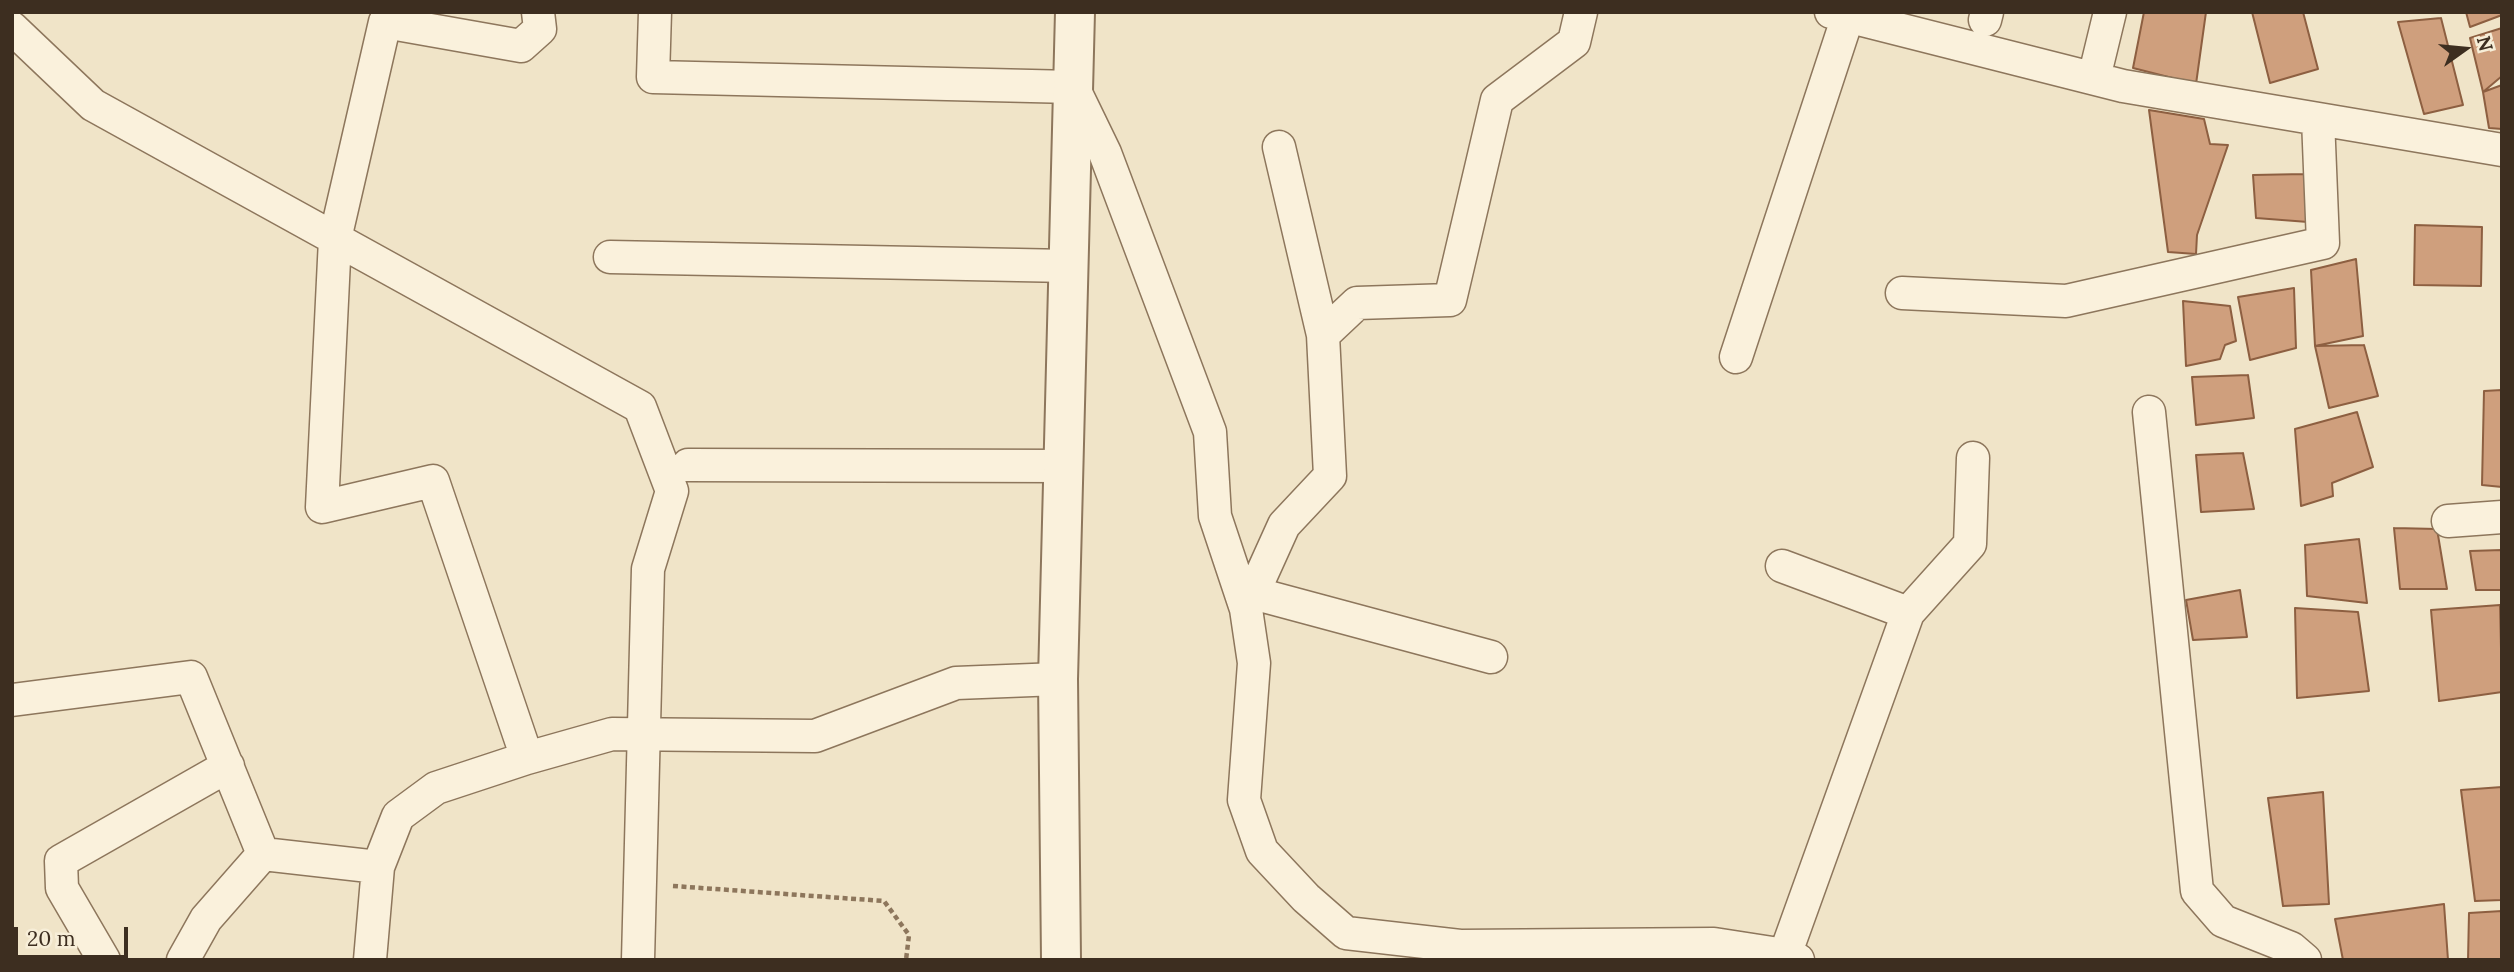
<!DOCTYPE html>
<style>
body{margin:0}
#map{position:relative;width:2514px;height:972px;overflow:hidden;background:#f0e4c8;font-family:Lora,serif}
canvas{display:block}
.frame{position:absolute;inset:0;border:14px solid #3d2e20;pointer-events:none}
.north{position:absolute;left:2430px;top:14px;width:70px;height:70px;-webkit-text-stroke:5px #f7eed8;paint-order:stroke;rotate:75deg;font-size:19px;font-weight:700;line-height:28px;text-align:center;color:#3d2e20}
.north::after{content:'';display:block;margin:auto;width:24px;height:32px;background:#3d2e20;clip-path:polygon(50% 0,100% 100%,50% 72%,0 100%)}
.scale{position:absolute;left:14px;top:927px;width:114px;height:32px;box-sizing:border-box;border:4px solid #3d2e20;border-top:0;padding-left:9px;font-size:21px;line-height:24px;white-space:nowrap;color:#3d2e20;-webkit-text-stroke:5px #f7eed8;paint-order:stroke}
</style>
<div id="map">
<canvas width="2514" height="972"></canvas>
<div class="frame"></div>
<div class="north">N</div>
<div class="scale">20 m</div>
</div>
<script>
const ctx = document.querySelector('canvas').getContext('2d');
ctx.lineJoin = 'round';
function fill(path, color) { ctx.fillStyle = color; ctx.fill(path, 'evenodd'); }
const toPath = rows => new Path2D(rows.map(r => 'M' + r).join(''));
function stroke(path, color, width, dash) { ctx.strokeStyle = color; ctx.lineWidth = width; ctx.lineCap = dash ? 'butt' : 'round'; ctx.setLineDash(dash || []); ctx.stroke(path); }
const building = toPath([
 [2144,12,2206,12,2196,84,2133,68,2144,12],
 [2252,12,2303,12,2318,69,2270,83,2252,12],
 [2466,12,2502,12,2502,15,2470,27,2466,12],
 [2441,18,2463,105,2424,114,2398,22,2441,18],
 [2502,28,2502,76,2483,92,2470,38,2502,28],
 [2502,85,2502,129,2489,128,2483,92,2502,85],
 [2149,110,2204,119,2210,144,2228,145,2197,235,2196,254,2168,252,2149,110],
 [2305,174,2308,222,2256,218,2253,175,2305,174],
 [2415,225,2482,227,2481,286,2414,285,2415,225],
 [2356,259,2363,336,2315,346,2311,270,2356,259],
 [2294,288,2296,348,2250,360,2238,297,2294,288],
 [2183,301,2230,306,2236,341,2225,345,2220,359,2186,366,2183,301],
 [2364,345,2378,396,2329,408,2315,346,2364,345],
 [2248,375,2254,418,2196,425,2192,377,2248,375],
 [2502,390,2502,487,2482,485,2484,391,2502,390],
 [2357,412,2373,467,2332,483,2333,496,2301,506,2295,429,2357,412],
 [2243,453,2254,509,2201,512,2196,455,2243,453],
 [2394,528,2437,529,2447,589,2400,589,2394,528],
 [2359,539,2367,603,2307,596,2305,545,2359,539],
 [2502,550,2502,590,2476,590,2470,551,2502,550],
 [2240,590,2247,637,2193,640,2186,600,2240,590],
 [2500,605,2502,692,2439,701,2431,610,2500,605],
 [2295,608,2358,612,2369,691,2297,698,2295,608],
 [2502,787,2502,900,2475,901,2461,790,2502,787],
 [2323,792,2329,904,2283,906,2268,798,2323,792],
 [2444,904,2448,960,2343,960,2335,919,2444,904],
 [2502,911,2502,960,2468,960,2469,913,2502,911]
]);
const path = toPath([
 [673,886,884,901,909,935,906,960]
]);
const minor = toPath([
 [655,12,653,77,1073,87,1105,153,1210,432,1215,516,1246,609,1254,663,1244,800,1262,851,1306,898,1346,933,1460,946,1714,944,1785,955,1798,960],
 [1831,12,2123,86,2502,150],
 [1985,20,1987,12],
 [12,28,93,105,640,407,672,491,648,569,638,960],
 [2094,78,2110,12],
 [1279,147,1323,335],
 [610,257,1069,266],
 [1902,293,2066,301,2323,243,2318,119],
 [1736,357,1848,16],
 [2149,412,2197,891,2223,921,2291,948,2305,960],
 [688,465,1064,466],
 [2448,521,2502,517],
 [1782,566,1908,613],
 [1253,593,1491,657],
 [1246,609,1284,525,1330,476,1323,335,1357,303,1450,300,1497,100,1574,42,1581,12],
 [12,700,191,677,263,854],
 [527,758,433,481,322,507,335,239,385,22,521,46,540,29,538,12],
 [1785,955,1908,613,1970,544,1973,458],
 [104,960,62,888,61,861,228,766],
 [183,960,206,919,263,854,378,867,398,816,436,788,527,758,612,734,815,736,956,683,1058,679],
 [370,960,378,867]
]);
const tertiary = toPath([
 [1061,960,1058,679,1075,12]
]);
fill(building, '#cf9f7d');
stroke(building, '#8d5f41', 2);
stroke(minor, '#8d765c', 35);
stroke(tertiary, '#8d765c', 42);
stroke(path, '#8d765c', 4.5, [5, 3.5]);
stroke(minor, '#faf1dc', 32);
stroke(tertiary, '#faf1dc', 38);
</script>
